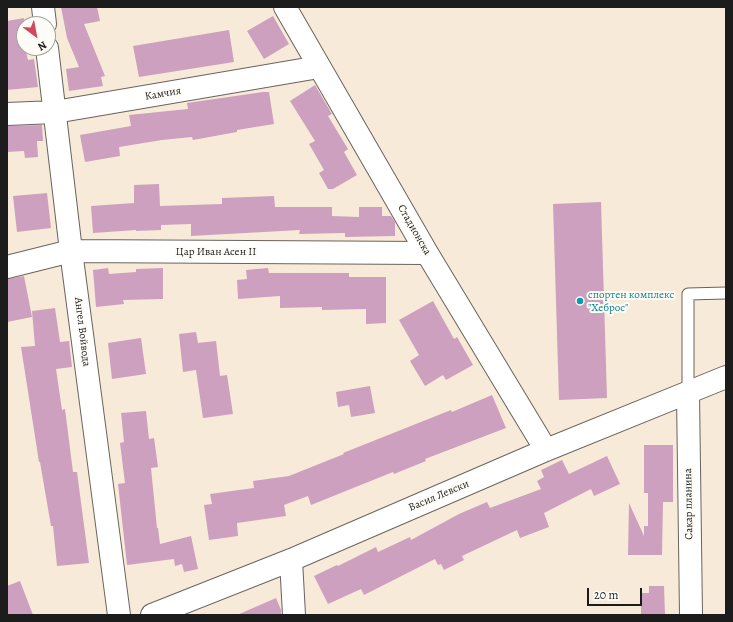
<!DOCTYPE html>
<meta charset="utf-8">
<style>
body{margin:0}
#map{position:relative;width:733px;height:622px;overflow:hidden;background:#f8ead8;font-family:Alegreya,serif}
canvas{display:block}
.frame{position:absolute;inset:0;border:8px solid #1c1c1c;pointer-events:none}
.north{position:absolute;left:16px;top:16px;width:40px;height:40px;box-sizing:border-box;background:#fdfcf7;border:1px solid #a3a29f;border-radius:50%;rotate:148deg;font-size:11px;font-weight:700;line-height:16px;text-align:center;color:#1c1c1c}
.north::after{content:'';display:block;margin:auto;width:14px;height:18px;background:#d1495b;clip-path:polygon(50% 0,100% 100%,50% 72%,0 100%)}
.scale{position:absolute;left:587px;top:588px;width:55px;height:18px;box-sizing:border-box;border:2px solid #1c1c1c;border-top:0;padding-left:5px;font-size:12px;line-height:14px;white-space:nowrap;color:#1c1c1c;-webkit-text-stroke:3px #fdfcf7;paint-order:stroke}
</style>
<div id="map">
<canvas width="733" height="622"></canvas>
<div class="frame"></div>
<div class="north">N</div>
<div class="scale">20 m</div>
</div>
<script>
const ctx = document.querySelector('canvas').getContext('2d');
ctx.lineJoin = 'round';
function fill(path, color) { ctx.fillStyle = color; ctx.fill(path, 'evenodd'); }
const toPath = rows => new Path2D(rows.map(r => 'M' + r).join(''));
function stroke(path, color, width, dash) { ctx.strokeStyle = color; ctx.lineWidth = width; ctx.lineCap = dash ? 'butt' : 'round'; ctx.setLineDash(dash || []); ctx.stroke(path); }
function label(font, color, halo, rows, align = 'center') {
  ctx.font = font + ' Alegreya,serif'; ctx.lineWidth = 4; ctx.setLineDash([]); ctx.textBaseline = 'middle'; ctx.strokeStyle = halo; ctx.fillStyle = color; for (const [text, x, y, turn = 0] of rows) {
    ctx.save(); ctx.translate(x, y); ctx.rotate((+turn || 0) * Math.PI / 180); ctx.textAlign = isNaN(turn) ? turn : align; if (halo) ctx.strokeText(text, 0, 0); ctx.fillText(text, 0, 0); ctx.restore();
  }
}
const building = toPath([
 [61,7,97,7,100,21,84,24,105,76,101,77,103,86,69,91,66,69,79,67,67,38],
 [273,16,289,44,264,59,247,31],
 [24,18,24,48,25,48,28,60,34,59,38,87,7,90,7,21],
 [229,30,234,62,139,77,133,46],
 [315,85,332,114,328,116,348,149,344,152,357,175,333,189,328,189,319,173,324,170,309,144,315,141,290,101],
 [263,92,269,92,274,124,237,130,237,132,193,140,192,137,162,140,119,147,120,156,85,162,80,135,131,126,129,115,188,109,187,103],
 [42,125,43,141,37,141,38,157,25,158,24,151,7,152,7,126],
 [159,184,160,206,222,204,222,198,274,196,275,207,332,207,332,216,359,217,359,207,382,207,382,216,391,216,395,222,395,236,345,237,345,233,299,234,300,230,191,236,191,224,161,225,161,230,136,231,136,230,93,233,91,206,134,203,134,185],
 [47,193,51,228,17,232,13,196],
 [601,202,607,398,559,400,553,204],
 [108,268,109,274,136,272,136,269,163,268,163,299,123,300,124,304,96,307,93,270],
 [268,268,269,273,349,273,349,277,386,277,386,323,366,324,366,309,322,310,322,307,280,308,280,296,238,299,237,280,247,279,246,270],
 [24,276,32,317,7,322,7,279],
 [433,301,454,339,457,337,473,365,446,380,443,375,425,386,410,361,419,355,399,320],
 [55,308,60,342,69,341,72,367,56,369,62,410,65,409,73,472,77,472,89,563,57,566,53,526,51,526,40,462,39,462,21,347,35,346,32,311],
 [196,332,198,343,216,341,220,376,227,375,233,414,203,418,196,370,183,372,179,334],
 [141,338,146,374,112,379,108,343],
 [370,386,375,413,351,417,349,405,338,407,336,392],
 [492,395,506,428,425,459,426,461,394,474,393,472,311,505,308,496,284,505,286,516,237,523,238,536,209,540,204,505,212,504,210,494,254,488,253,481,289,476,344,454,343,453,451,410,452,412],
 [146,411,149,439,154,438,158,467,151,468,157,528,158,528,160,544,191,536,198,569,184,572,182,564,175,566,174,559,127,565,118,484,125,483,120,443,124,442,121,413],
 [644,445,673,445,673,502,663,502,662,555,628,555,629,503,644,536,644,526,648,526,648,493,644,493],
 [607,456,620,484,594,496,591,489,544,513,549,527,520,538,517,530,462,556,464,560,444,570,441,564,438,565,435,559,364,595,361,589,328,604,314,576,337,565,338,566,376,547,378,552,410,537,411,540,459,514,487,502,490,508,541,489,537,481,544,477,541,470,562,460,569,474],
 [20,581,33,615,7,615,7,586],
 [649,586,664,586,665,615,641,615,641,593,649,593],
 [276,598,281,610,281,615,237,615]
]);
const service = toPath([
 [688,394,688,294,726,293]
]);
const minor = toPath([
 [43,7,45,24],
 [285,7,427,253,546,450],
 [47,48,71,251,119,615],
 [7,114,55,112,319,67],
 [7,267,71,251,427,253],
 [688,394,691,615],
 [291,560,294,615],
 [152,615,291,560,546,450,726,377]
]);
const markers = [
 [580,301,4,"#0f9aa8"]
];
const streetNames = [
 ["Камчия",163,94,-10],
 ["Стадионска",414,230,60],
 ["Цар Иван Асен II",216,252],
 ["Ангел Войвода",82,332,83],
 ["Васил Левски",439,496,-23],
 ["Сакар планина",689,504,-91]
];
const cultureNames = [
 ["спортен комплекс",588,295],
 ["\"Хеброс\"",588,308]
];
fill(building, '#cda0bf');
stroke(service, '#69645e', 13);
stroke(minor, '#69645e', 24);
stroke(service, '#fff', 11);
stroke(minor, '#fff', 22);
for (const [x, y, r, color] of markers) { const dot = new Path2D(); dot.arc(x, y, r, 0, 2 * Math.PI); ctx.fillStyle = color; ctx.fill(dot); stroke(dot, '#fdfcf7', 1.5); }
label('11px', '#1c1c1c', '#fdfcf7', streetNames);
label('11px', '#0d838f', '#fdfcf7', cultureNames, 'left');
</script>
